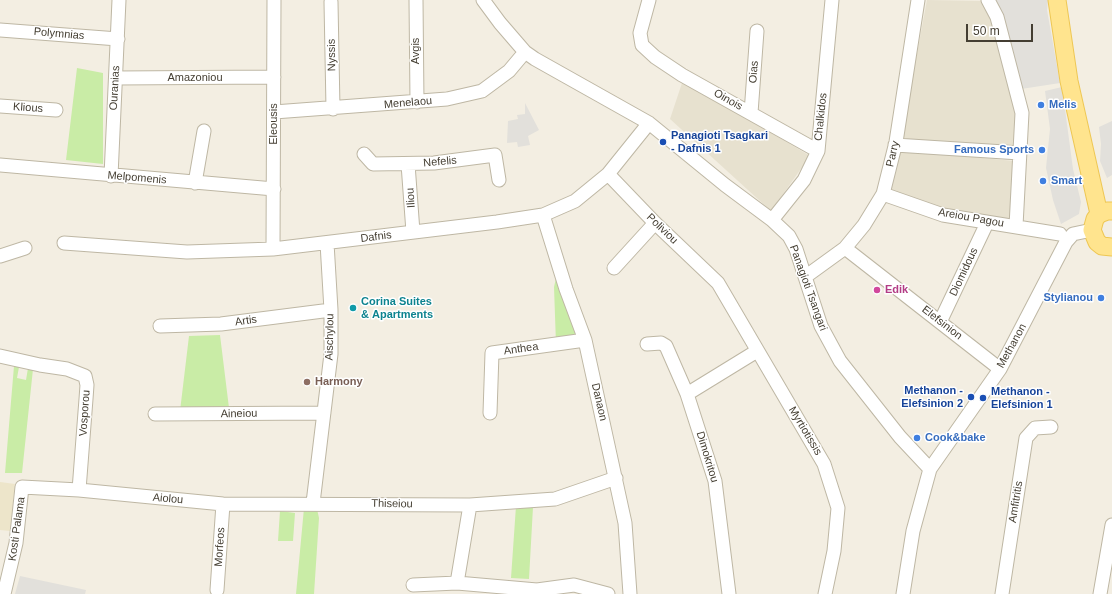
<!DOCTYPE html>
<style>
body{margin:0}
#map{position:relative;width:1112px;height:594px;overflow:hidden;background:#f3eee2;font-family:Helvetica,sans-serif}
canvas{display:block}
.scale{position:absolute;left:966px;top:24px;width:67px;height:18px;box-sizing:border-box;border:2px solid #443e32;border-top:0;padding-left:5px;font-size:12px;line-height:14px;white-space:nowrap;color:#443e32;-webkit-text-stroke:3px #fff;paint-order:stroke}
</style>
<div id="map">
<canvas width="1112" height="594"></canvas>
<div class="scale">50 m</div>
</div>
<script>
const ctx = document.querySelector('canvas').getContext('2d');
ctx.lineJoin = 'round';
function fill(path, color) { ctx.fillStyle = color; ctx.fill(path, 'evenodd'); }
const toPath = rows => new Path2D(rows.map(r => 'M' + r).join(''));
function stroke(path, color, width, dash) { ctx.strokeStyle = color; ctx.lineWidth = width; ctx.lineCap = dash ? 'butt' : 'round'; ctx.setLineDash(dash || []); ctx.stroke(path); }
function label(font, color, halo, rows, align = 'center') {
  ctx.font = font + ' Helvetica,sans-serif'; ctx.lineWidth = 3; ctx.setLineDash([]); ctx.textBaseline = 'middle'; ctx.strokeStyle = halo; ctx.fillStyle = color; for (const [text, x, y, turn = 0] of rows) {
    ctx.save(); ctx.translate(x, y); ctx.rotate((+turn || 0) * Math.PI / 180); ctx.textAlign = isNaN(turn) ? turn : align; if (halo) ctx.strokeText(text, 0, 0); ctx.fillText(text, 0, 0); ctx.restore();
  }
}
const residential = toPath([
 [927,0,985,1,1017,114,1013,149,901,139],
 [683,80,810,156,771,211,670,119],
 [899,150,1014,161,1010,219,941,210,888,189]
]);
const education = toPath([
 [0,482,15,484,10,531,0,530]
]);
const green = toPath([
 [77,68,103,73,103,164,66,160],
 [559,265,585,340,556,344,554,287],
 [220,335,229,408,180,411,189,336],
 [14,366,19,367,17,378,26,380,28,368,33,369,22,473,5,473],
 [516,506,533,507,529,579,511,578],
 [304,508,317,509,319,518,314,594,296,594],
 [280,511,295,513,293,541,278,541]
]);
const parking = toPath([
 [992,0,1048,0,1047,10,1060,83,1021,89],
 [1062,87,1073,169,1081,202,1079,214,1061,224,1053,200,1046,168,1050,129,1045,91],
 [525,103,539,130,528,136,530,145,518,147,517,142,507,143,508,121,518,119,517,115,525,114],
 [1112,121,1112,175,1107,178,1100,161,1101,144,1099,127],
 [20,576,86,590,85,594,15,594]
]);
const minor = toPath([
 [416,0,417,102],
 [483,0,500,23,525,52,535,59,649,123,725,185,772,220,789,236,796,249,821,326,840,361,900,437,930,469],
 [649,0,640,33,642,45,655,57,682,75,818,151],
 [988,0,997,17,1022,113,1016,226],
 [331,2,333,109],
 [0,30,118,39],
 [116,78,274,77],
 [0,106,56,110],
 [274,112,447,99,482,91,509,71,525,52],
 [751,113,757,31],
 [895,145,1020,153],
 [364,154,373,164,434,163,495,155,499,180],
 [408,164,413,232],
 [0,165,274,189],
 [608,174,655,223,718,283,824,464,838,508,834,551,825,594],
 [111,176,119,0],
 [195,183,204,131],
 [883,194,943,215,1060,234],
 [543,215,566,289,585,340,625,523,630,594],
 [772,220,804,180,818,151,832,0],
 [64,243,187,252,273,249,497,222,543,215,575,201,608,174,649,123],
 [845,248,1000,369],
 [273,249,274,0],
 [0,256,25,248],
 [614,268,655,223],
 [805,277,845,248,864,225,883,194,896,142,918,0],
 [940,322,987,223],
 [160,326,221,324,331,310],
 [647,344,661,343,666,346,687,394,715,481,729,594],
 [0,356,40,365,67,369,85,376,87,385,86,399,79,490],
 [687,394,757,351],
 [490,413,492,353,585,340],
 [155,414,324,413],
 [313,503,331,354,331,310,327,243],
 [457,583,470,505],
 [413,585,457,583,537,590,574,585,608,594],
 [217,590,223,504],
 [4,594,16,543,22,487,79,490,223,504,470,505,555,499,616,478],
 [903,594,913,531,930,469,1000,369,1066,242,1073,234,1092,230],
 [1002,594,1026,438,1035,428,1051,427],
 [1100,594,1112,525]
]);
const major = toPath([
 [1057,0,1069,81,1099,214],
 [1112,211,1107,211,1099,214,1095,219,1092,230,1097,242,1102,246,1112,247]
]);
const markers = [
 [1041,105,4,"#3f7fe0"],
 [663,142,4,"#1a4fb4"],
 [1042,150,4,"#3f7fe0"],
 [1043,181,4,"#3f7fe0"],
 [877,290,4,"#d1479c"],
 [1101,298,4,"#3f7fe0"],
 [353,308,4,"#0f9aa8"],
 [307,382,4,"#8d6e63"],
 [971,397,4,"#1a4fb4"],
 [983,398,4,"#1a4fb4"],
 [917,438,4,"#3f7fe0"]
];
const streetNames = [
 ["Polymnias",59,34,5],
 ["Avgis",416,51,-90],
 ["Nyssis",332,55,-91],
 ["Oias",754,72,-86],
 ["Amazoniou",195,78],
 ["Ouranias",115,88,-87],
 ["Oinois",728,100,29],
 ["Menelaou",408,103,-5],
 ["Klious",28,108,4],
 ["Chalkidos",821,117,-84],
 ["Eleousis",274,124,-90],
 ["Parry",893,154,-77],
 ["Nefelis",440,162,-5],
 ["Melpomenis",137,178,5],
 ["Iliou",411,198,-94],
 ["Areiou Pagou",971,218,10],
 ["Poliviou",662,229,44],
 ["Dafnis",376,237,-7],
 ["Diomidous",964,272,-65],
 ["Panagioti Tsangari",808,288,70],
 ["Artis",246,321,-8],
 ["Elefsinion",942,323,38],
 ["Aischylou",330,337,-89],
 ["Methanon",1012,346,-61],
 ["Anthea",521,349,-8],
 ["Danaon",599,402,77],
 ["Vosporou",85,413,-86],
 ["Aineiou",239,414,-1],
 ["Myrtiotissis",805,431,59],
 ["Dimokritou",707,457,73],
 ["Aiolou",168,499,5],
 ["Amfitritis",1016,502,-81],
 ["Thiseiou",392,504,1],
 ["Kosti Palama",17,529,-82],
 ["Morfeos",220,547,-86]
];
const shopNames = [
 ["Melis",1049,105],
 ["Famous Sports",1034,150,"right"],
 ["Smart",1051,181],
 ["Stylianou",1093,298,"right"],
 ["Cook&bake",925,438]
];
const transitNames = [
 ["Panagioti Tsagkari",671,136],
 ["- Dafnis 1",671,149],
 ["Methanon -",963,391,"right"],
 ["Elefsinion 2",963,404,"right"],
 ["Methanon -",991,392],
 ["Elefsinion 1",991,405]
];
const hotelNames = [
 ["Edik",885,290]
];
const cultureNames = [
 ["Corina Suites",361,302],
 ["& Apartments",361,315]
];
const educationNames = [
 ["Harmony",315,382]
];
fill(residential, '#e7e1cf');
fill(education, '#ede5ca');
fill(green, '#c9eca6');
fill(parking, '#e2e0db');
stroke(minor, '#beb7a4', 15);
stroke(major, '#eec754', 19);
stroke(minor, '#fff', 13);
stroke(major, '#ffe48e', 17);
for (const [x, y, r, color] of markers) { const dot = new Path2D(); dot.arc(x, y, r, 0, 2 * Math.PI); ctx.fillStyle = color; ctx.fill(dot); stroke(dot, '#fff', 1.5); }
label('11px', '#443e32', '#fff', streetNames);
label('bold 11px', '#366cbe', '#fff', shopNames, 'left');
label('bold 11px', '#164399', '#fff', transitNames, 'left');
label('bold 11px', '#b23c85', '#fff', hotelNames, 'left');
label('bold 11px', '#0d838f', '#fff', cultureNames, 'left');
label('bold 11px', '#785e54', '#fff', educationNames, 'left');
</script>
